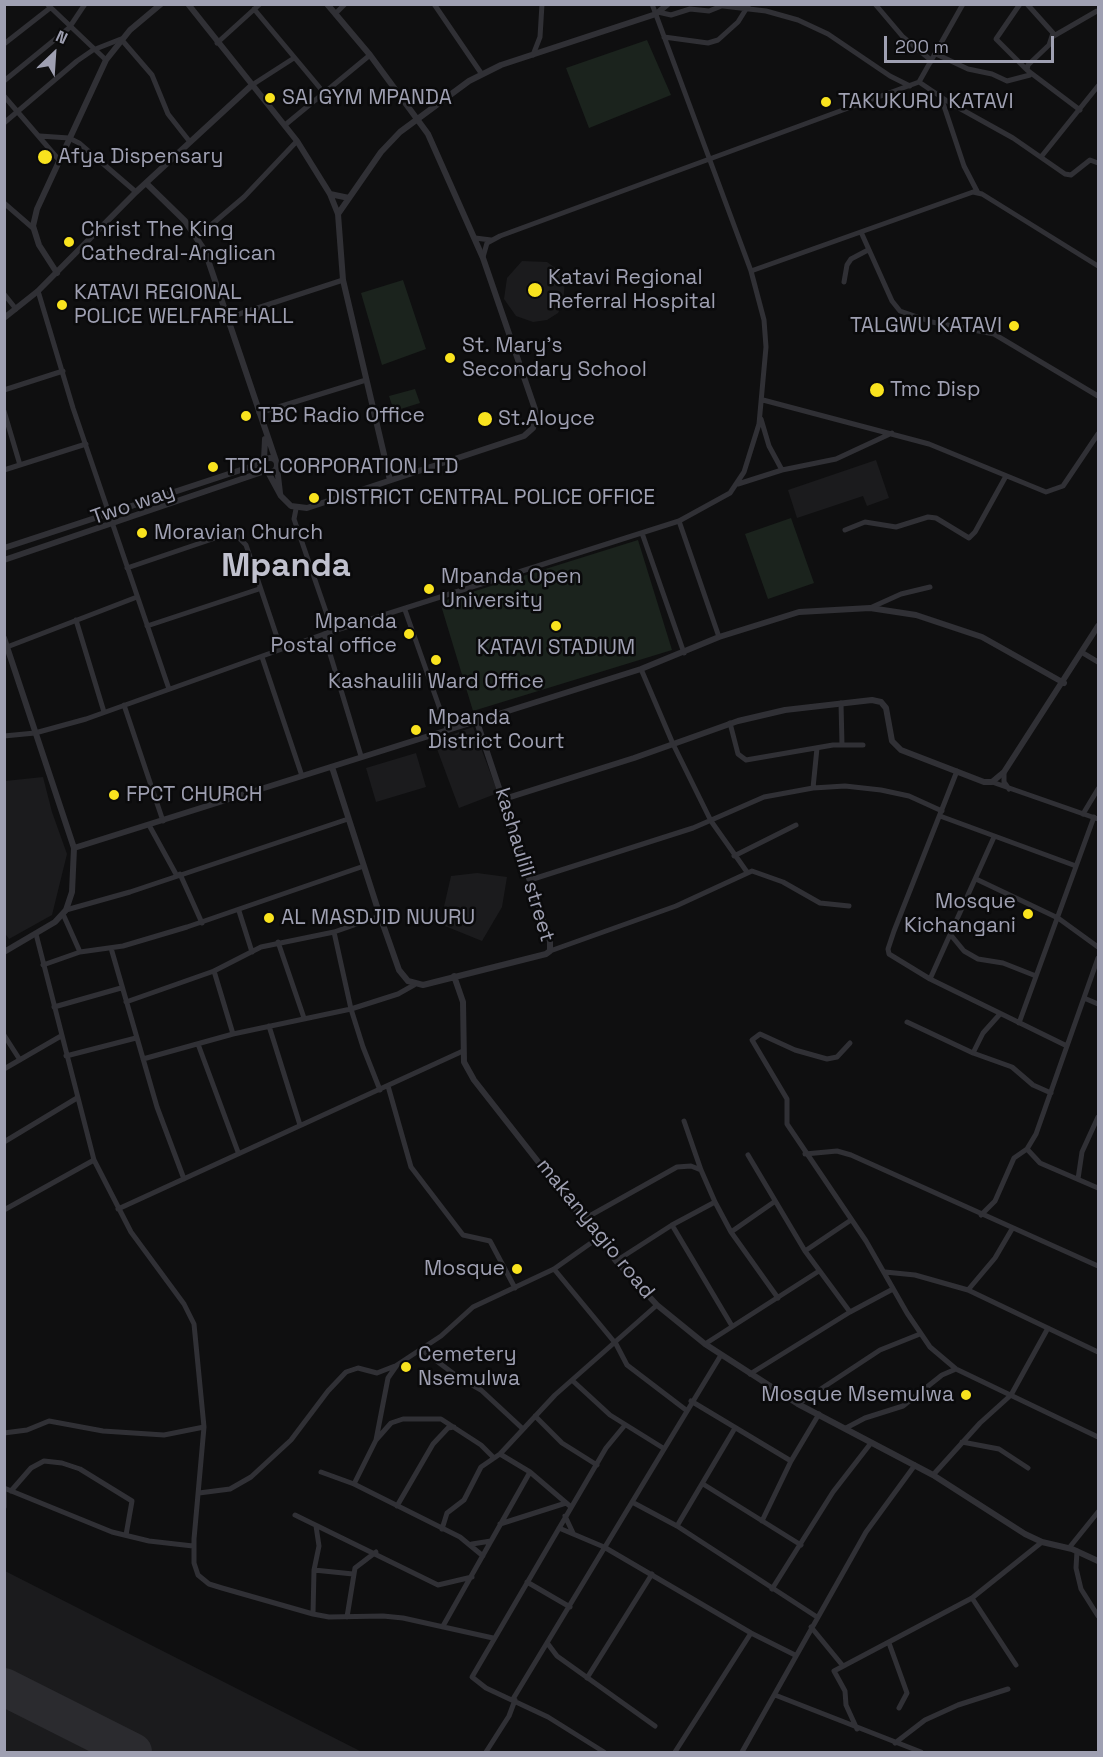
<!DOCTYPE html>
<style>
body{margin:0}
#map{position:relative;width:1103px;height:1757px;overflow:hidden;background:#0f0f10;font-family:"Space Grotesk",sans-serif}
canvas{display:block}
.frame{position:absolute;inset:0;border:6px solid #9fa0b2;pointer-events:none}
.north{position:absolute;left:24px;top:24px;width:60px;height:60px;-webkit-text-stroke:4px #0a0a0b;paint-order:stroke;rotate:25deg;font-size:16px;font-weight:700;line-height:24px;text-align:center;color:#9fa0b2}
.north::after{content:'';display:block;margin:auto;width:21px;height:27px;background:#9fa0b2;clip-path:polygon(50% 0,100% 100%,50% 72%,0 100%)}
.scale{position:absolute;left:884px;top:36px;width:170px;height:27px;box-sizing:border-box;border:3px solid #9fa0b2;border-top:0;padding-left:8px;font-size:18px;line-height:21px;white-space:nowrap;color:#9fa0b2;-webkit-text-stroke:4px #0a0a0b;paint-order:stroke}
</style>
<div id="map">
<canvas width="1103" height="1757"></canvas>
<div class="frame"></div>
<div class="north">N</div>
<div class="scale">200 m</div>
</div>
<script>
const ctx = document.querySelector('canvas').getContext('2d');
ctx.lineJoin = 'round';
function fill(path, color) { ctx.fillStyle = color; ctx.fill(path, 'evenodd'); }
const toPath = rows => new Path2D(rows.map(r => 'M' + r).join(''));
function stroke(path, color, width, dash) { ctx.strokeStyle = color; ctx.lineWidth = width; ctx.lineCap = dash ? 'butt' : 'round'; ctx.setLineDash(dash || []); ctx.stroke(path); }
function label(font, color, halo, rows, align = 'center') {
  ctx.font = font + ' "Space Grotesk",sans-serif'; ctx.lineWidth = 5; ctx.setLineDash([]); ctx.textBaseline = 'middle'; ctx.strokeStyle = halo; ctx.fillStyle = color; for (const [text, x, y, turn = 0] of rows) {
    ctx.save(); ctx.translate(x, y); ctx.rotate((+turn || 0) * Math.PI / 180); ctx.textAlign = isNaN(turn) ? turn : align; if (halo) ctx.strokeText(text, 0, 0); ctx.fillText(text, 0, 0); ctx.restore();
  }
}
const built = toPath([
 [522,261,547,262,558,270,565,281,563,303,558,313,547,320,533,322,516,316,504,299,507,278],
 [876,460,889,498,867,506,863,496,797,518,788,490],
 [473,727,498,793,459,808,434,741],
 [416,753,426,787,376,802,366,768],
 [43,777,52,812,67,854,52,915,9,939,4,932,5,781],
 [477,873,507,877,502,907,482,941,440,924,451,876],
 [4,1571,5,1571,362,1752,5,1752]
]);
const green = toPath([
 [647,40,671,95,589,128,566,68],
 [403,280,426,349,382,365,361,293],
 [415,389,420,403,394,411,389,396],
 [791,518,814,583,768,599,745,534],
 [638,540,672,650,473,711,440,602]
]);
const runway = toPath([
 [4,1687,133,1752]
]);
const minor = toPath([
 [47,4,106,60],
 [434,4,481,73],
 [875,4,903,37,932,61],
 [1020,4,996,39,1026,69],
 [1027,4,1053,33,1049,45,1028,65,1027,70,1080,110],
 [723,6,766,11,798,20,828,34,890,76,910,86],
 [254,9,325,94],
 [658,12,671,15,690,9,709,11,724,5],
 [335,14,345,4],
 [664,37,708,43,718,40,738,22,748,6],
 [1052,37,1097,11],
 [217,43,260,4],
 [4,44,50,8],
 [936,54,968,69,992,74,1007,81,1030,75],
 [533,55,540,37,542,4],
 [4,81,69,28,85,4],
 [919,82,950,103,1013,138,1065,174,1071,175,1090,160,1098,163],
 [252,85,294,58],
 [4,96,59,160],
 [941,97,964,166,978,193],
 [4,123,77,61,93,50,121,39,152,75,168,114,190,142],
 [285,125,370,55],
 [40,136,69,138,79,143,136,192],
 [1041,157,1098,86],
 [4,203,34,229],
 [861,232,892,301,900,311,932,322,994,334,1098,396],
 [197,237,244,197,297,141],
 [475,238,491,240],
 [483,257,487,243,500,236,919,82,963,4],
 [751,271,973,192,982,194,1098,266],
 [844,282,847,265,851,259,868,250],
 [38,291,73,408,169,689],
 [4,294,16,309],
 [227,318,343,280],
 [4,390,63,371],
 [763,400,929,444,1046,492,1063,486,1098,434],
 [4,411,20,465],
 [259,413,366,380],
 [761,419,769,446,782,470],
 [4,470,86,444],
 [738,484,782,470,836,459,892,433],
 [296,509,294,519,333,632],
 [679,521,719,637],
 [845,530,865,522,896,527,928,517,936,518,969,538,975,532,1006,476],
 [642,533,684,653],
 [127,568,230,533,236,535,246,545,281,649],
 [870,608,901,594,930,587],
 [405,610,447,729],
 [76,620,104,712],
 [147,626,259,589],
 [324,634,361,756],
 [7,647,137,597],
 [1083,653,1098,662],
 [262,657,302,776],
 [641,669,673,744,711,821,747,872],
 [841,703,842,745],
 [124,705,163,821],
 [730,723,738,754,746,760,833,745,863,745],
 [4,736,35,733,86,719,324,634,679,521,730,493,744,472,759,424,766,347,764,320,751,271,652,4],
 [957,771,894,931,888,949,889,954,930,979,1067,1046],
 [1004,772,1004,782,1009,789],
 [992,782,1098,819],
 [813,788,817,748],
 [1083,814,1098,789],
 [940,816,1076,866],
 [149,825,177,876],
 [734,856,796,825],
 [180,874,202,923],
 [976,879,1058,918,1098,947],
 [530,880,693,828,764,797,813,788,845,786,881,790,909,796,942,811],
 [66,910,130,892,348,819],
 [239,911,252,952],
 [63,914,80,952],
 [334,932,351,1009,363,1047,380,1090],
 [36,934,94,1160,131,1232,184,1304,194,1324,204,1427,194,1539,194,1563,198,1575,209,1584,222,1588,313,1614,329,1617,383,1616,403,1618,493,1638],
 [950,934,964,951,978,959,1003,963,1036,976],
 [278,942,304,1018],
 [111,948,157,1107,184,1179],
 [550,951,676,906,752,871,783,882,820,903,849,906],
 [43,965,80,952,123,946,187,927,364,866],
 [214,971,233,1034],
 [930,979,994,837],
 [1084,998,1098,1004],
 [126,1002,214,971,261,947,334,932,380,916],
 [54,1007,121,988],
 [907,1022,973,1053,1012,1067,1033,1085,1051,1093],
 [1019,1023,1094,817],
 [269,1026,300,1125],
 [4,1035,20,1060],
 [850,1043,837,1057,827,1059,795,1050,760,1034,752,1040,787,1099,787,1124,866,1241,907,1313,930,1347,956,1369,1098,1437],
 [198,1044,238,1152],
 [973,1053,983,1033,1000,1014],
 [66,1056,136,1038],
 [143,1059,233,1034,351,1009,398,994,414,985],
 [4,1069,61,1036],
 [388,1086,411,1167,463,1235,490,1241,515,1288],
 [684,1121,701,1170,715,1202,731,1232,778,1298],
 [4,1142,77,1098],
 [1027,1149,1040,1163,1098,1188],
 [805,1154,837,1151,851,1155,1098,1266],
 [748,1155,805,1251,850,1312],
 [1078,1179,1082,1152,1098,1117],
 [118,1209,463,1051],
 [4,1210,94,1160],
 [981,1215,995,1201,1014,1158,1027,1149,1036,1134,1098,958],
 [584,1219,677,1167,691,1166,701,1170],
 [672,1225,732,1326],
 [731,1232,774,1202],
 [805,1251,851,1220],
 [616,1261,672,1225,715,1202],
 [554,1269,616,1344,627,1365,686,1410],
 [885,1272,915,1275,968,1290,1098,1352],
 [968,1290,995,1258,1012,1229],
 [705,1344,819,1271],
 [422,1350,458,1377,481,1390,523,1429],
 [750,1374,850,1312,893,1289],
 [573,1381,610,1415,663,1448],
 [691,1401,791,1461],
 [798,1404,880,1350,920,1334],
 [535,1416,562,1443,597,1465],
 [846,1428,865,1418,903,1406,942,1375,956,1369],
 [4,1433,27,1430,49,1421,103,1431,164,1435,204,1427],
 [376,1440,388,1378,397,1365,441,1336,473,1307,554,1269,598,1238],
 [962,1442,999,1449,1028,1468],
 [500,1454,530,1472,571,1507],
 [321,1472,354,1484,460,1537,483,1556],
 [933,1475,980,1423,1011,1395,1048,1328],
 [354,1484,376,1440,391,1423,403,1419,441,1419,481,1445,494,1458],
 [703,1484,801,1545],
 [4,1488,112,1532,149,1541,193,1546],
 [4,1489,4,1507],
 [11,1491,31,1468,44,1461,62,1463,80,1469,132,1501,126,1535],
 [199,1493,230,1489,251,1477,291,1440,328,1391,346,1372,358,1368,377,1373,395,1366],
 [632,1502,677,1526,817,1617],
 [397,1506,433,1444,448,1428,454,1427],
 [295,1515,438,1585,472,1577],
 [565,1516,573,1533],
 [762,1521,791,1461,819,1414],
 [500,1524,566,1503],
 [677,1526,735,1428],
 [559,1528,604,1547,751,1633,795,1655],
 [442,1529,447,1513,464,1500,481,1467,500,1454,555,1395,657,1305],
 [472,1544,491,1541],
 [1069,1548,1098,1512],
 [1077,1551,1076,1568,1081,1589,1098,1616],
 [314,1570,353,1574],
 [527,1582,570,1607],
 [772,1589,833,1492,871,1443],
 [972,1598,1016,1665],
 [313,1614,314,1570,319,1546,316,1526],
 [347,1617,355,1568,376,1552],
 [443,1626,530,1472],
 [811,1627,843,1666],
 [889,1643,907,1693,899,1708],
 [548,1644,557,1656,655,1726],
 [587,1678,652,1574],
 [775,1695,921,1752],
 [513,1699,721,1355],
 [857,1729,846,1705,845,1691,834,1671,972,1598,1042,1542],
 [895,1743,925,1720,958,1705,1008,1689],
 [486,1752,509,1716,515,1700],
 [604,1752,548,1717,486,1688,472,1677,606,1448,625,1425],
 [675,1752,751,1633],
 [742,1752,866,1532,915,1465]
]);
const tertiary = toPath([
 [188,4,297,141,330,194,338,214,343,280,390,480],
 [146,183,185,221,205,251,276,461],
 [330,194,349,198],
 [338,214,381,152,400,132,469,81,501,65,656,14,668,4],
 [57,273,39,245,33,226,37,209,106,60,130,30,161,4],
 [4,318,38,291,136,192,252,85],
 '263 465a7 7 0 1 1 14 0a7 7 0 1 1-14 0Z',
 [264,460,265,439],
 [277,467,280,493],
 [268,472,281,496,291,506,307,508,524,436,533,428,537,415,483,258,428,134,370,55,327,4],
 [4,548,262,463],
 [4,560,265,471],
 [4,638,74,848,72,892,66,910,55,922,4,952],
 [332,767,380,916,399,970,408,981,423,985,546,954,550,951,550,941,476,719],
 [504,799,634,758,738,721,785,710,872,700,881,702,886,708,892,741,901,750,984,782,992,782,1004,772,1098,626],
 [74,848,641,669,719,637,799,612,870,608,916,615,982,637,1064,683],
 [454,976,463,1002,464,1062,474,1080,616,1261,657,1305,705,1344,798,1404,933,1475,1025,1534,1042,1542,1072,1549,1098,1561]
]);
const markers = [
 [270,98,6,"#f9e31e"],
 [826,102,6,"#f9e31e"],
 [45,157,8,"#f9e31e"],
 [69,242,6,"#f9e31e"],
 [535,290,8,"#f9e31e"],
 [62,305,6,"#f9e31e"],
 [1014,326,6,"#f9e31e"],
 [450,358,6,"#f9e31e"],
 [877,390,8,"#f9e31e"],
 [246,416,6,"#f9e31e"],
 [485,419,8,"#f9e31e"],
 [213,467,6,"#f9e31e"],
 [314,498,6,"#f9e31e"],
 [142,533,6,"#f9e31e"],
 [429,589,6,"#f9e31e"],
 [556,626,6,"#f9e31e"],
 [409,634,6,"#f9e31e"],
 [436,660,6,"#f9e31e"],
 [416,730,6,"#f9e31e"],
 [114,795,6,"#f9e31e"],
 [1028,914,6,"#f9e31e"],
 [269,918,6,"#f9e31e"],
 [517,1269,6,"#f9e31e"],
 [406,1367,6,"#f9e31e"],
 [966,1395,6,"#f9e31e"]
];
const poiNames = [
 ["SAI GYM MPANDA",282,98],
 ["TAKUKURU KATAVI",838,102],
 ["Afya Dispensary",58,157],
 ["Christ The King",81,230],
 ["Cathedral-Anglican",81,254],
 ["Katavi Regional",548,278],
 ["Referral Hospital",548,302],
 ["KATAVI REGIONAL",74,293],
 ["POLICE WELFARE HALL",74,317],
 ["TALGWU KATAVI",1002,326,"right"],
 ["St. Mary's",462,346],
 ["Secondary School",462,370],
 ["Tmc Disp",890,390],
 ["TBC Radio Office",258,416],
 ["St.Aloyce",498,419],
 ["TTCL CORPORATION LTD",225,467],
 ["DISTRICT CENTRAL POLICE OFFICE",326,498],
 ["Moravian Church",154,533],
 ["Mpanda Open",441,577],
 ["University",441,601],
 ["Mpanda",397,622,"right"],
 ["Postal office",397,646,"right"],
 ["KATAVI STADIUM",556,648,"center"],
 ["Kashaulili Ward Office",436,682,"center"],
 ["Mpanda",428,718],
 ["District Court",428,742],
 ["FPCT CHURCH",126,795],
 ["Mosque",1016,902,"right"],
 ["Kichangani",1016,926,"right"],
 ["AL MASDJID NUURU",281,918],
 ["Mosque",505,1269,"right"],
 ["Cemetery",418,1355],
 ["Nsemulwa",418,1379],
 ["Mosque Msemulwa",954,1395,"right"]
];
const streetNames = [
 ["Two way",133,505,-19],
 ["kashaulili street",524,865,73],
 ["makanyagio road",595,1229,51]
];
const townNames = [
 ["Mpanda",286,567]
];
fill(built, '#1b1b1d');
fill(green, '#1b231d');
stroke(runway, '#2b2b2f', 38);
stroke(minor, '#303035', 5);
stroke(tertiary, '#303035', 6);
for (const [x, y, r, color] of markers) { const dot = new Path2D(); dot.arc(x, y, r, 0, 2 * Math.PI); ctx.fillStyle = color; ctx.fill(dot); stroke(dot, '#0a0a0b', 2); }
label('21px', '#9fa0b2', '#0a0a0b', poiNames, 'left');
label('21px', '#9fa0b2', '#0a0a0b', streetNames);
label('bold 33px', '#c0c1ce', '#0a0a0b', townNames);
</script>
